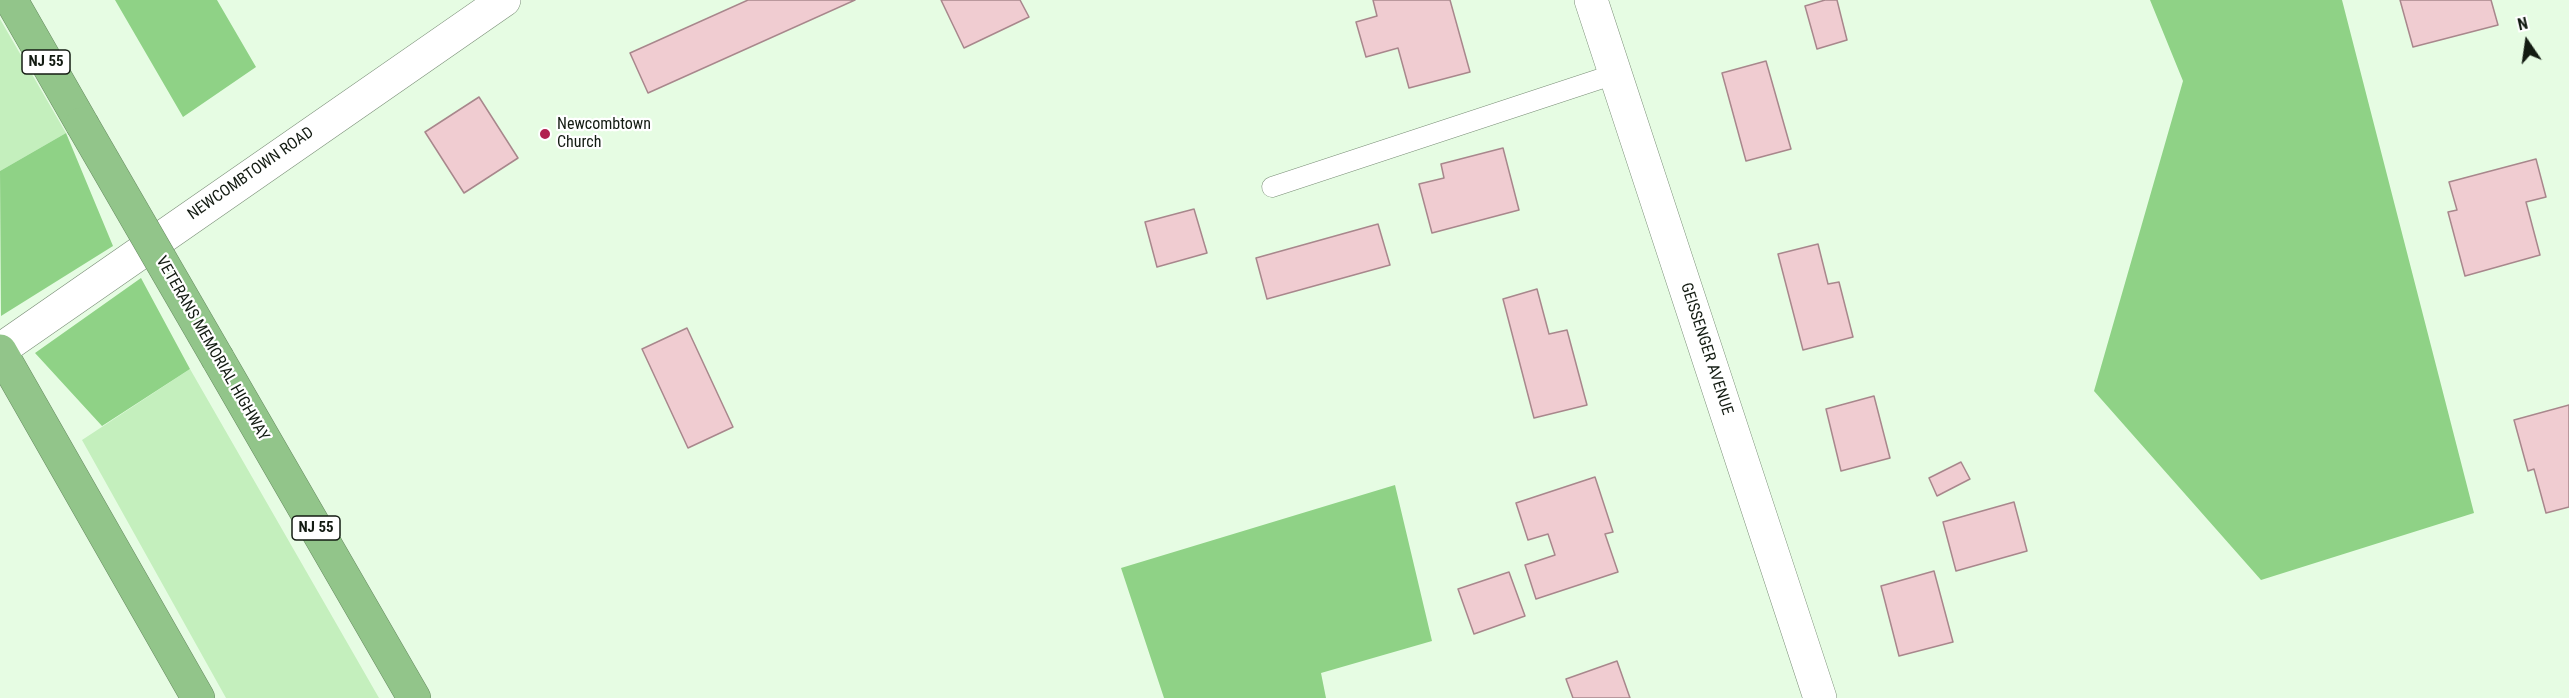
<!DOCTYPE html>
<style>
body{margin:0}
#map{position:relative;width:2569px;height:698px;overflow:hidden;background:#e6fce3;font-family:"Roboto Condensed",sans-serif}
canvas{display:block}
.north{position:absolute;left:2497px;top:12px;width:60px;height:60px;-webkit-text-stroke:4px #fff;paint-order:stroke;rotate:347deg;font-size:16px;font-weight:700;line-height:24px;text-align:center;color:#131b12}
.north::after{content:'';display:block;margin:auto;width:21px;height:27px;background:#131b12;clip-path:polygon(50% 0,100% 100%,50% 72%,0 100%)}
</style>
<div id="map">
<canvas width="2569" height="698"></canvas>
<div class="north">N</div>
</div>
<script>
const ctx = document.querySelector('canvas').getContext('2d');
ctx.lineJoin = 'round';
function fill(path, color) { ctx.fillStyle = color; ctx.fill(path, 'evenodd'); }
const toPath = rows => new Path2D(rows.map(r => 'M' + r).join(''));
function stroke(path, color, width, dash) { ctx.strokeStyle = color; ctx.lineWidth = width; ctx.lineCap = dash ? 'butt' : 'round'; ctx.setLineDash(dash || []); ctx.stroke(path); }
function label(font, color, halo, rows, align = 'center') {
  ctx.font = font + ' "Roboto Condensed",sans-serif'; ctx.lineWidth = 4.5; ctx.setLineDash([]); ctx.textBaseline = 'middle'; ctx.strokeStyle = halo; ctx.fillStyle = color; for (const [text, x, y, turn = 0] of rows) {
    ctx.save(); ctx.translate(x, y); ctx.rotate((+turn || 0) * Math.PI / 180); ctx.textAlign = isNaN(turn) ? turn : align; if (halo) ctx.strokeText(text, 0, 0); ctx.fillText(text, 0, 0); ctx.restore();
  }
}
const green = toPath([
 [0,19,66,133,0,171],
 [190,369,379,698,226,698,82,440]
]);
const forest = toPath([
 [115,0,217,0,256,67,183,117],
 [2150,0,2342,0,2474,513,2261,580,2094,391,2183,81],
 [66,133,113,246,1,316,0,171],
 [141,278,190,369,102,426,35,353],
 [1395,485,1432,641,1321,673,1326,698,1164,698,1121,568]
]);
const building = toPath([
 [748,0,855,0,648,93,630,53,748,0],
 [941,0,1020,0,1029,17,964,48,941,0],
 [1373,0,1450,0,1470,72,1409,88,1398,48,1366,57,1356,22,1377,16,1373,0],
 [1825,0,1837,0,1847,40,1817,49,1805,6,1825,0],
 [2400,0,2491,0,2498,25,2413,47,2400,0],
 [1766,61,1791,149,1746,161,1722,73,1766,61],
 [479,97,518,158,464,193,425,132,479,97],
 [1503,148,1519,210,1432,233,1419,184,1444,178,1441,164,1503,148],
 [2536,159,2546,197,2526,202,2540,255,2465,276,2448,212,2457,210,2449,182,2536,159],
 [1194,209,1207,253,1157,267,1145,222,1194,209],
 [1378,224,1390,265,1267,299,1256,258,1378,224],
 [1818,244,1828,284,1839,282,1853,337,1803,350,1778,254,1818,244],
 [1537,289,1549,334,1567,330,1587,405,1534,418,1503,299,1537,289],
 [687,328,733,427,688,448,642,349,687,328],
 [1874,396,1890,458,1841,471,1826,409,1874,396],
 [2569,405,2569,507,2546,513,2534,469,2528,471,2514,420,2569,405],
 [1961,462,1970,479,1937,496,1929,478,1961,462],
 [1595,477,1613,532,1605,534,1618,572,1536,599,1525,565,1555,555,1548,534,1528,540,1516,503,1595,477],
 [2014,502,2027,551,1956,571,1943,522,2014,502],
 [1934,571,1953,642,1899,656,1881,586,1934,571],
 [1509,572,1525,616,1474,634,1458,589,1509,572],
 [1617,661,1630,698,1573,698,1566,679,1617,661]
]);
const service = toPath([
 [1272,187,1615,74]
]);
const minor = toPath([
 [1591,0,1820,698]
]);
const tertiary = toPath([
 [0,350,504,0]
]);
const motorway = toPath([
 [11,0,82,124],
 [0,351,198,698],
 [218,359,414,698]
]);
const motorwayBridge = toPath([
 [82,124,218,359]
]);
const markers = [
 [545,134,6,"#b1204f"]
];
const shields = [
 [46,62,48],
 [316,528,48]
];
const shieldNames = [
 ["NJ 55",46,62],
 ["NJ 55",316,528]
];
const poiNames = [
 ["Newcombtown",557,125],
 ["Church",557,143]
];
const streetNames = [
 ["NEWCOMBTOWN ROAD",251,174,-35],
 ["VETERANS MEMORIAL HIGHWAY",212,349,60],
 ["GEISSENGER AVENUE",1706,349,72]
];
fill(green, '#c4efbd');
fill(forest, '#8fd286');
fill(building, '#f0ccd1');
stroke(building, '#a8878c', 1.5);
stroke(service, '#798d76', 21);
stroke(minor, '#798d76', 34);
stroke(tertiary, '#798d76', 34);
stroke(motorway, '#668a60', 34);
stroke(service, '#fff', 20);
stroke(minor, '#fff', 33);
stroke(tertiary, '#fff', 33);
stroke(motorway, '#92c58a', 33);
stroke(motorwayBridge, '#668a60', 34, []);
stroke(motorwayBridge, '#92c58a', 33);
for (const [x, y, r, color] of markers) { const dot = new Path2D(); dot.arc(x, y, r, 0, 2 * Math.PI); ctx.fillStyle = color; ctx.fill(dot); stroke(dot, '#fff', 2); }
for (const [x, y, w] of shields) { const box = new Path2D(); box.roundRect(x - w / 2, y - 12, w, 24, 4.5); ctx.fillStyle = '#fff'; ctx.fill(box); stroke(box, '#131b12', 1.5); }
label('bold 15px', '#131b12', null, shieldNames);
label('16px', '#131b12', '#fff', poiNames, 'left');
label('16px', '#131b12', '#fff', streetNames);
</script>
